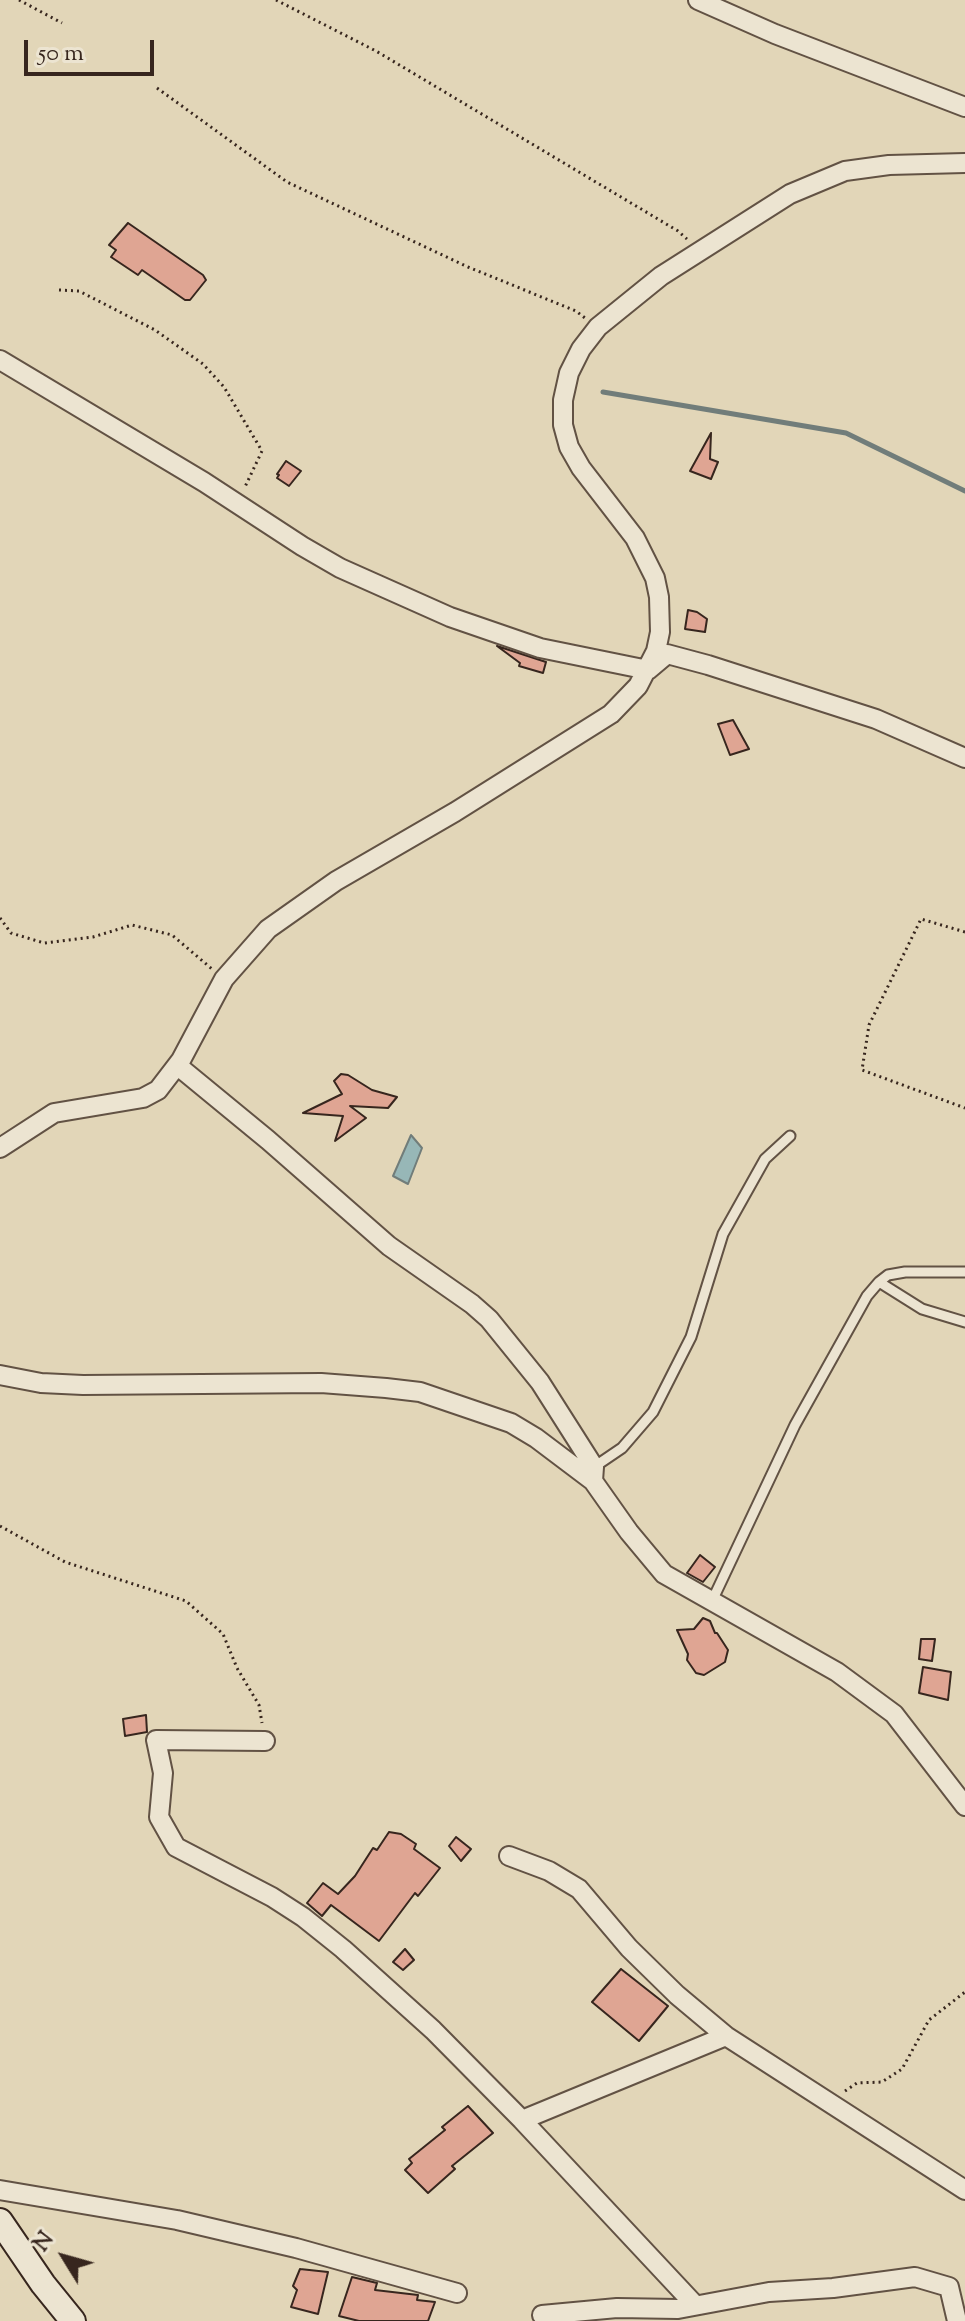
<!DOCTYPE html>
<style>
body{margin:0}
#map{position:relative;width:965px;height:2321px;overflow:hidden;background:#e2d6b8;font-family:"Sorts Mill Goudy",serif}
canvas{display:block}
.north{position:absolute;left:24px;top:2217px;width:80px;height:80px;-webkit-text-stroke:6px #ece4d1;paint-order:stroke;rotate:307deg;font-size:22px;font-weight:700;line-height:32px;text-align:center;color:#37261e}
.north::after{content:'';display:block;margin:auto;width:28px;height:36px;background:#37261e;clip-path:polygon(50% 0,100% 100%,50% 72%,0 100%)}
.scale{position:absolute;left:24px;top:40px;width:130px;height:36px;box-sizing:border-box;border:4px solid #37261e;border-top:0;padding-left:10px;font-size:24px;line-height:28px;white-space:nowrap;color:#37261e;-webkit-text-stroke:6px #ece4d1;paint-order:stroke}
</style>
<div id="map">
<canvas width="965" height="2321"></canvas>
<div class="north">N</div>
<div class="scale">50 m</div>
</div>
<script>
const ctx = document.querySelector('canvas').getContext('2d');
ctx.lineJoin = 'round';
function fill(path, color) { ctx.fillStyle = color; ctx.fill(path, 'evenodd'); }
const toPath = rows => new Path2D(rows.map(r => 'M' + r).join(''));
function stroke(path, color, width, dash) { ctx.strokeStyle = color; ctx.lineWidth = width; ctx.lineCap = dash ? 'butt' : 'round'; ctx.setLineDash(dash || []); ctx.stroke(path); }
const water = toPath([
 [411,1135,422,1148,408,1184,393,1176,411,1135]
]);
const stream = toPath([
 [603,392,846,433,965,491]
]);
const building = toPath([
 [128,223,203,275,206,280,190,300,185,300,142,270,138,275,111,257,116,250,109,245,128,223],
 [711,433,710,459,718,462,711,479,690,471,711,433],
 [286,461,301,471,289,486,277,478,279,475,277,474,286,461],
 [688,610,697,612,707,619,705,632,685,629,688,610],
 [497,646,546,662,543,673,519,666,520,663,497,646],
 [733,720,749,749,730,755,718,724,733,720],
 [341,1074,348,1075,372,1090,397,1097,388,1108,350,1106,366,1118,335,1141,343,1116,303,1113,342,1094,334,1081,341,1074],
 [700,1555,715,1567,703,1582,687,1573,700,1555],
 [703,1618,710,1621,715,1633,717,1633,728,1650,725,1662,704,1675,696,1673,687,1660,688,1654,677,1630,694,1629,703,1618],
 [921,1639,935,1639,932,1661,919,1659,921,1639],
 [923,1667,951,1672,948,1700,919,1693,923,1667],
 [146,1715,147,1732,125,1736,123,1719,146,1715],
 [389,1832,401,1834,416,1844,414,1849,440,1868,418,1896,415,1893,379,1941,331,1905,322,1916,307,1903,323,1883,338,1894,355,1876,373,1848,377,1850,389,1832],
 [456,1837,471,1849,461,1861,449,1846,456,1837],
 [405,1949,414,1960,403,1970,393,1962,405,1949],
 [621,1969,668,2006,639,2041,592,2002,621,1969],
 [468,2106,493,2133,452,2166,455,2169,428,2193,405,2170,412,2163,409,2159,445,2130,442,2127,468,2106],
 [300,2269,328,2272,318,2314,291,2307,297,2290,293,2286,300,2269],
 [352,2277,377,2283,375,2290,418,2295,417,2300,435,2302,428,2321,359,2321,339,2316,352,2277]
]);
const path = toPath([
 [19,0,62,23],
 [276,0,376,51,678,231,687,239],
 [157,88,287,182,468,267,576,311,585,318],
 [59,290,79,291,155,330,203,364,224,387,262,451,244,489],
 [0,918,11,933,44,943,93,937,132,925,172,935,212,969],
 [965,932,921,919,869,1025,862,1070,965,1108],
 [0,1526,65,1562,186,1601,223,1634,237,1668,259,1705,262,1723],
 [845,2091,857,2083,882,2082,902,2069,929,2020,965,1992]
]);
const lane = toPath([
 [879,1282,888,1275,905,1272,965,1272],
 [594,1467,622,1448,653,1412,691,1337,723,1234,765,1159,790,1136],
 [712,1601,795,1425,867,1296,879,1282,922,1309,965,1322]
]);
const street = toPath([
 [698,0,775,34,965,107],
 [0,360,204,482,302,546,340,568,450,617,540,648,648,670,667,654,708,665,876,719,965,758],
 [178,1066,268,1140,389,1246,472,1304,489,1319,540,1382,594,1467,593,1481],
 [0,1148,54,1113,143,1098,158,1090,181,1060,224,979,268,929,336,881,455,812,611,714,638,686,656,651,660,632,659,597,655,578,635,538,581,468,569,447,563,425,563,400,569,373,581,349,598,327,661,276,790,194,845,171,889,165,965,163],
 [0,1375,41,1383,83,1385,321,1383,386,1388,420,1392,511,1423,536,1438,593,1481,629,1532,664,1574,837,1672,894,1714,965,1806],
 [265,1741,156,1740,163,1773,159,1817,176,1847,272,1897,303,1917,343,1949,433,2030,522,2120,726,2036],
 [509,1856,549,1871,579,1889,629,1948,677,1995,726,2036,965,2190],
 [522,2120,695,2305],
 [0,2190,177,2220,296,2248,457,2293],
 [542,2315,617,2308,678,2309,769,2292,833,2288,915,2277,949,2287,957,2321]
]);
const secondary = toPath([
 [0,2221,43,2284,73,2321]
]);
fill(water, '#97b7b7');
stroke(water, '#717d7a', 2);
stroke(stream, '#717d7a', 5);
fill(building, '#dfa593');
stroke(building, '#37261e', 2);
stroke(lane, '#625244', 13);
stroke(street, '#625244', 22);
stroke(secondary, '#37261e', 28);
stroke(path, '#37261e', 3, [2, 4]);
stroke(lane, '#ece4d1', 9);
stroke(street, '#ece4d1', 18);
stroke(secondary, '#ece4d1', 24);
</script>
